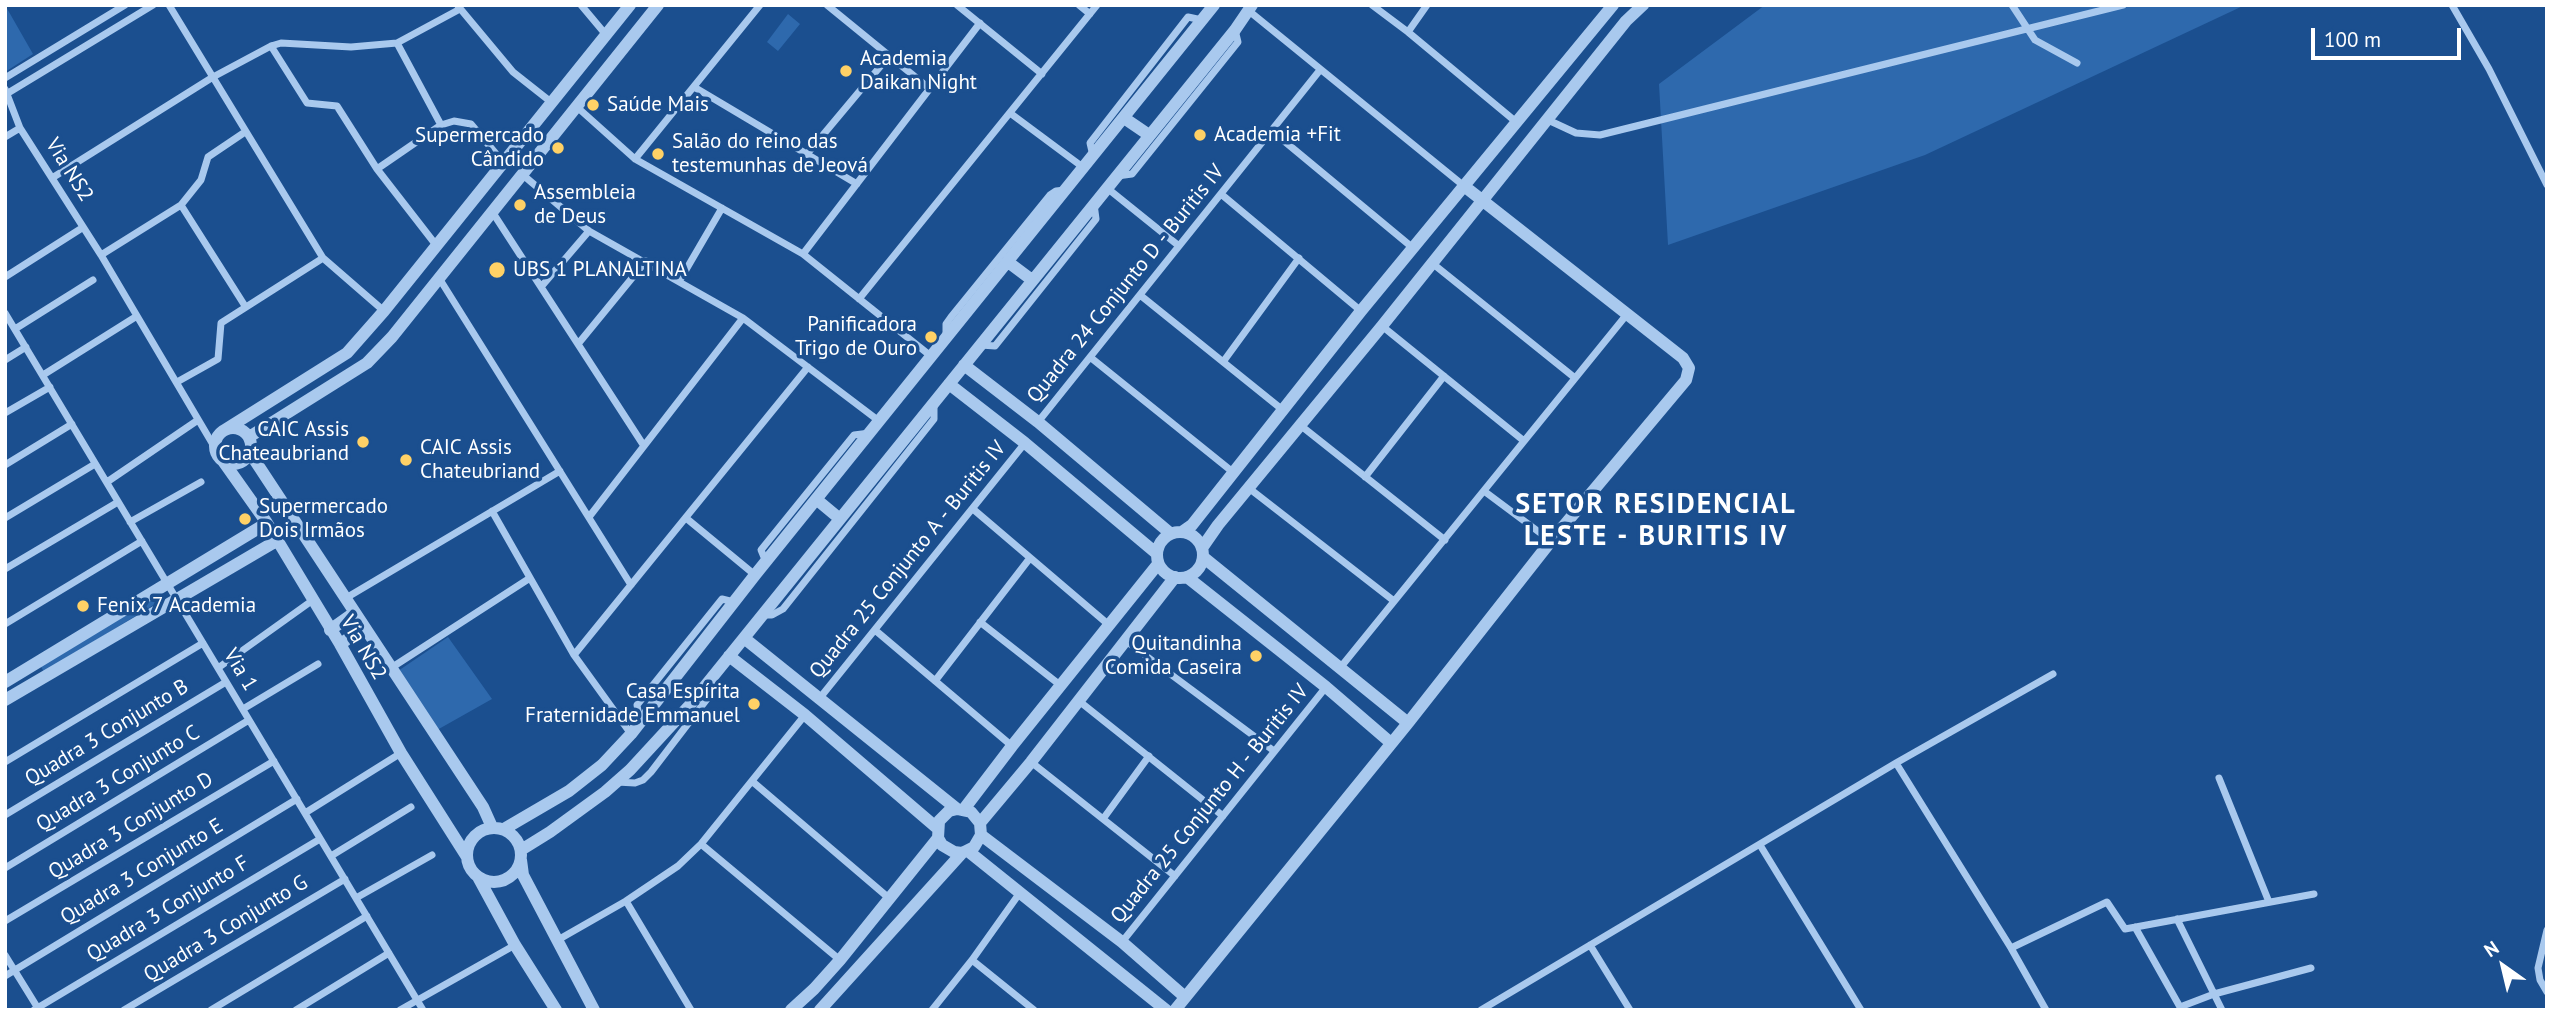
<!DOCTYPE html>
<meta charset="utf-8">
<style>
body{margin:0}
#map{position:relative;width:2552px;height:1015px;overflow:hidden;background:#1b4f8f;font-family:"PT Sans",sans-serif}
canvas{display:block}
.frame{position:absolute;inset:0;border:7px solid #fff;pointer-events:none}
.north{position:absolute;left:2468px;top:931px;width:70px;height:70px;-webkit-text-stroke:5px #1b4f8f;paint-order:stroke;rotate:326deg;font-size:19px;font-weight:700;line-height:28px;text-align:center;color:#fff}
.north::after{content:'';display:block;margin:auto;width:24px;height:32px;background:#fff;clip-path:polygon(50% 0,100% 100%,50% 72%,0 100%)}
.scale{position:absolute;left:2311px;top:28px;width:150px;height:32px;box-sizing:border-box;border:4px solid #fff;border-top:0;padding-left:9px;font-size:21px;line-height:24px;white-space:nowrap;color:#fff;-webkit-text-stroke:5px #1b4f8f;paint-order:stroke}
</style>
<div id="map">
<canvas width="2552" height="1015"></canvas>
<div class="frame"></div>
<div class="north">N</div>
<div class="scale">100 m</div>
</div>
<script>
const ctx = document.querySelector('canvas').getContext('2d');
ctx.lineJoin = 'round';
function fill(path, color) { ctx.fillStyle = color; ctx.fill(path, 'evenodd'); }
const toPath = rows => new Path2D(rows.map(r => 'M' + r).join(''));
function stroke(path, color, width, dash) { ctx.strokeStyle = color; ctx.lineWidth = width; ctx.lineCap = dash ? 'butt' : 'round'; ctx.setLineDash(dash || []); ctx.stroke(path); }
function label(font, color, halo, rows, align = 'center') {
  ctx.font = font + ' "PT Sans",sans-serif'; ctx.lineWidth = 7; ctx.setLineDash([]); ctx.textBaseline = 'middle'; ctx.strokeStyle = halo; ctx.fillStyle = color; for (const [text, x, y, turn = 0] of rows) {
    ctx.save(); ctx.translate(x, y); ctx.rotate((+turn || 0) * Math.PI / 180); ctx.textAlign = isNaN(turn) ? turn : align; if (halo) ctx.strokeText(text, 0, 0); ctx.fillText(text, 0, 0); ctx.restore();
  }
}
const green = toPath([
 [5,5,33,54,5,72],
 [1765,5,2245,5,1925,155,1668,245,1659,84],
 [788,14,800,24,778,51,767,42],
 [161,593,165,598,44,672,40,665],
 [448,637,492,699,437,730,398,671]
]);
const minor = toPath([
 [169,5,323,258,384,311],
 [581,5,607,36],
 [827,5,930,89],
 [957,5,1042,74],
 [1079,5,1090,14],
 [1372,5,1408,32,1515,121],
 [2012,5,2035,40,2077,63],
 [2452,5,2489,69,2547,185],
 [458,6,513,72,551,102],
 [1249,11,1464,186],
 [1408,32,1427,5],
 [397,43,441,125,454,121,471,124,503,162],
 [271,46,307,103,337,106,377,169,436,245],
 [5,78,125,5],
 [694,87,857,184],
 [5,89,20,128,101,255,215,448],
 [8,93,153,5],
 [577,107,635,159,803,254,932,357],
 [1010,113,1084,168],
 [1548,120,1576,133,1600,135,2123,5],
 [1272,131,1413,248],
 [5,137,20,128],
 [807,154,889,56],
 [1093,156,1090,143,1188,17,1202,20],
 [635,159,760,5],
 [377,169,441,125],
 [523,175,589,231,743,318,879,421],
 [1117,176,1132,174,1238,42,1235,30],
 [52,178,213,77,271,46,281,43,351,47,397,43,460,9],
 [1107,188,1179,246],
 [1221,194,1361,311],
 [181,205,245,306],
 [493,213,644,446],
 [803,254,980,23],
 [101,255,181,205,201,180,208,157,245,132],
 [1432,263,1575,378],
 [5,277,82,228],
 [439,278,631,585],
 [680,280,722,208],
 [541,287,589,231],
 [1140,295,1284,411],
 [859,299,1097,5],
 [5,313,423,1010],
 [1382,326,1524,441],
 [15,329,93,280],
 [946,336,946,324,951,317,1050,195,1056,191,1065,190],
 [578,344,646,261],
 [981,345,995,346,1096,219,1094,204],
 [1090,357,1234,473],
 [5,360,26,347],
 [1223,362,1299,258],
 [43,375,137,316],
 [177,382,218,359,221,323,323,258],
 [5,413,50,387],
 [1038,422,1320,70],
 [1300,425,1445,540],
 [5,465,72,424],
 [1365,477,1444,376],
 [107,482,198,420],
 [1250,489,1394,601],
 [1484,491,1551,541],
 [973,509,1109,625],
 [492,511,574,655,808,367],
 [589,517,743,318],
 [5,518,95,464],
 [686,518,755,575],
 [130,522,201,482],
 [766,562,761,550,854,435,870,433],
 [5,569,118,502],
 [346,598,560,471],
 [763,615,772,615,783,609,934,419,934,403],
 [980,622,1060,685],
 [5,624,142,541],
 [875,630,1012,746],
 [1126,641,1274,751],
 [574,655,631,734],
 [218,668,313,600],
 [391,668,530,578],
 [1340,668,1628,313],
 [935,681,1030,558],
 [819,699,1025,443],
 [1079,701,1223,816],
 [243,709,318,664],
 [640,722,637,705,722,599,734,602],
 [5,762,203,643],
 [1031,762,1175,876],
 [1896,763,2011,948,2046,1010],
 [2219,778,2269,902],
 [617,782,635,783,643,780,651,772,710,695,712,678],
 [753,782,890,899],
 [305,813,401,753],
 [5,815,226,682],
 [1103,819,1149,756],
 [701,844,840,960],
 [1760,845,1861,1010],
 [331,856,411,807],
 [5,868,249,720],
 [356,898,432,855],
 [626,901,691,1010],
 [2177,919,2222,1010],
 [5,921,274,761],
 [2135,927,2180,1007,2214,994,2311,968],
 [2547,930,2538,968,2540,980,2547,992],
 [556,941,626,901,678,866,701,844,805,715],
 [1122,942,1326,687],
 [1590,945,1630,1010],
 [2011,948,2107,902,2125,929,2314,894],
 [5,955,39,1010],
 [972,960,1034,1010],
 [5,976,297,799],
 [34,1010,320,839],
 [124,1010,345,879],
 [211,1010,367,916],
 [296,1010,389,953],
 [400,1010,515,945],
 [932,1010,972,960,1019,894],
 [1481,1010,1896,763,2053,674]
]);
const tertiary = toPath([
 [1124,118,1149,135],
 [1008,262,1032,280],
 [964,365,1038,422,1170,533],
 [949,384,1025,443,1156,553],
 '215 446a18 18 0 1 1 36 0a18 18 0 1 1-36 0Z',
 [223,431,347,353,384,311,630,5],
 [249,437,367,363,392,337,658,5],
 [250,453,483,807,492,827],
 [223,461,267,523,340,644,401,753,467,857],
 [816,499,840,519],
 '1157 555a23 23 0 1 1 46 0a23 23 0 1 1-46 0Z',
 [1182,532,1192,525,1361,311,1613,5],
 [1202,548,1218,525,1382,326,1626,21,1643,5],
 [1203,557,1408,723],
 [1187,577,1326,687,1391,743],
 [330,630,354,613],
 [744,638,957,809],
 [340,644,365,628],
 [729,656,805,715,937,828],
 [5,682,267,523],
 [5,700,278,540],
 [964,809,1012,746,1158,564],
 [980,823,971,812,957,809,949,811,939,821,938,838,942,845,954,852,962,853,974,847,981,835,980,823,1031,762,1175,577],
 '467 855a27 27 0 1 1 54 0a27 27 0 1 1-54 0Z',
 [504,829,569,791,602,765,631,734,755,575,1214,5],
 [981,835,1122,942,1185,997],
 [521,850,550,832,605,792,630,770,689,706,1235,30,1252,5],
 [968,851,1166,1010],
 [521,860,523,875,594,1010],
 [478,877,515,945,556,1010],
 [791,1010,814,989,840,960,938,838],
 [820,1010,962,853],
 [1175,1010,1408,723,1551,541,1686,380,1689,368,1683,358,1464,186]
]);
const markers = [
 [846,71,7,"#ffd166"],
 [593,105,7,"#ffd166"],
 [1200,135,7,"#ffd166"],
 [558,148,7,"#ffd166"],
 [658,154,7,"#ffd166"],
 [520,205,7,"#ffd166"],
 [497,270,9,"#ffd166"],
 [931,337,7,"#ffd166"],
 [363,442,7,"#ffd166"],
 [406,460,7,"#ffd166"],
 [245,519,7,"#ffd166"],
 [83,606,7,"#ffd166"],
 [1256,656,7,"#ffd166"],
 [754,704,7,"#ffd166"]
];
const poiNames = [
 ["Academia",860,59],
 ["Daikan Night",860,83],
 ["Saúde Mais",607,105],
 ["Academia +Fit",1214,135],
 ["Supermercado",544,136,"right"],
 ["Cândido",544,160,"right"],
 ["Salão do reino das",672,142],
 ["testemunhas de Jeová",672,166],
 ["Assembleia",534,193],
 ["de Deus",534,217],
 ["UBS 1 PLANALTINA",513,270],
 ["Panificadora",917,325,"right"],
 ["Trigo de Ouro",917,349,"right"],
 ["CAIC Assis",349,430,"right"],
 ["Chateaubriand",349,454,"right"],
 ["CAIC Assis",420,448],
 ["Chateubriand",420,472],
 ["Supermercado",259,507],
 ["Dois Irmãos",259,531],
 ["Fenix 7 Academia",97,606],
 ["Quitandinha",1242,644,"right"],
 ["Comida Caseira",1242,668,"right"],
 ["Casa Espírita",740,692,"right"],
 ["Fraternidade Emmanuel",740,716,"right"]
];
const streetNames = [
 ["Via NS2",69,170,58],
 ["Quadra 24 Conjunto D - Buritis IV",1126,284,-51],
 ["Quadra 25 Conjunto A - Buritis IV",908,560,-51],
 ["Via NS2",363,648,60],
 ["Via 1",240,670,59],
 ["Quadra 3 Conjunto B",107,733,-31],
 ["Quadra 3 Conjunto C",118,779,-31],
 ["Quadra 25 Conjunto H - Buritis IV",1210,804,-51],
 ["Quadra 3 Conjunto D",131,826,-31],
 ["Quadra 3 Conjunto E",142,872,-31],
 ["Quadra 3 Conjunto F",168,909,-31],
 ["Quadra 3 Conjunto G",226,929,-31]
];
const districtNames = [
 ["SETOR RESIDENCIAL",1656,505],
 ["LESTE - BURITIS IV",1656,537]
];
fill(green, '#2e69ad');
stroke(minor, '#a9c9ee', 7);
stroke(tertiary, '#a9c9ee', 12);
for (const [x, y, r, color] of markers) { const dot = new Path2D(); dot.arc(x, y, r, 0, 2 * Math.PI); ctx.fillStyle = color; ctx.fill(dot); stroke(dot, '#1b4f8f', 2.5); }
label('21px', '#fff', '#1b4f8f', poiNames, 'left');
label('21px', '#fff', '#1b4f8f', streetNames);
ctx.letterSpacing = '2px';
label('bold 28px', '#fff', '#1b4f8f', districtNames);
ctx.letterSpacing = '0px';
</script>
